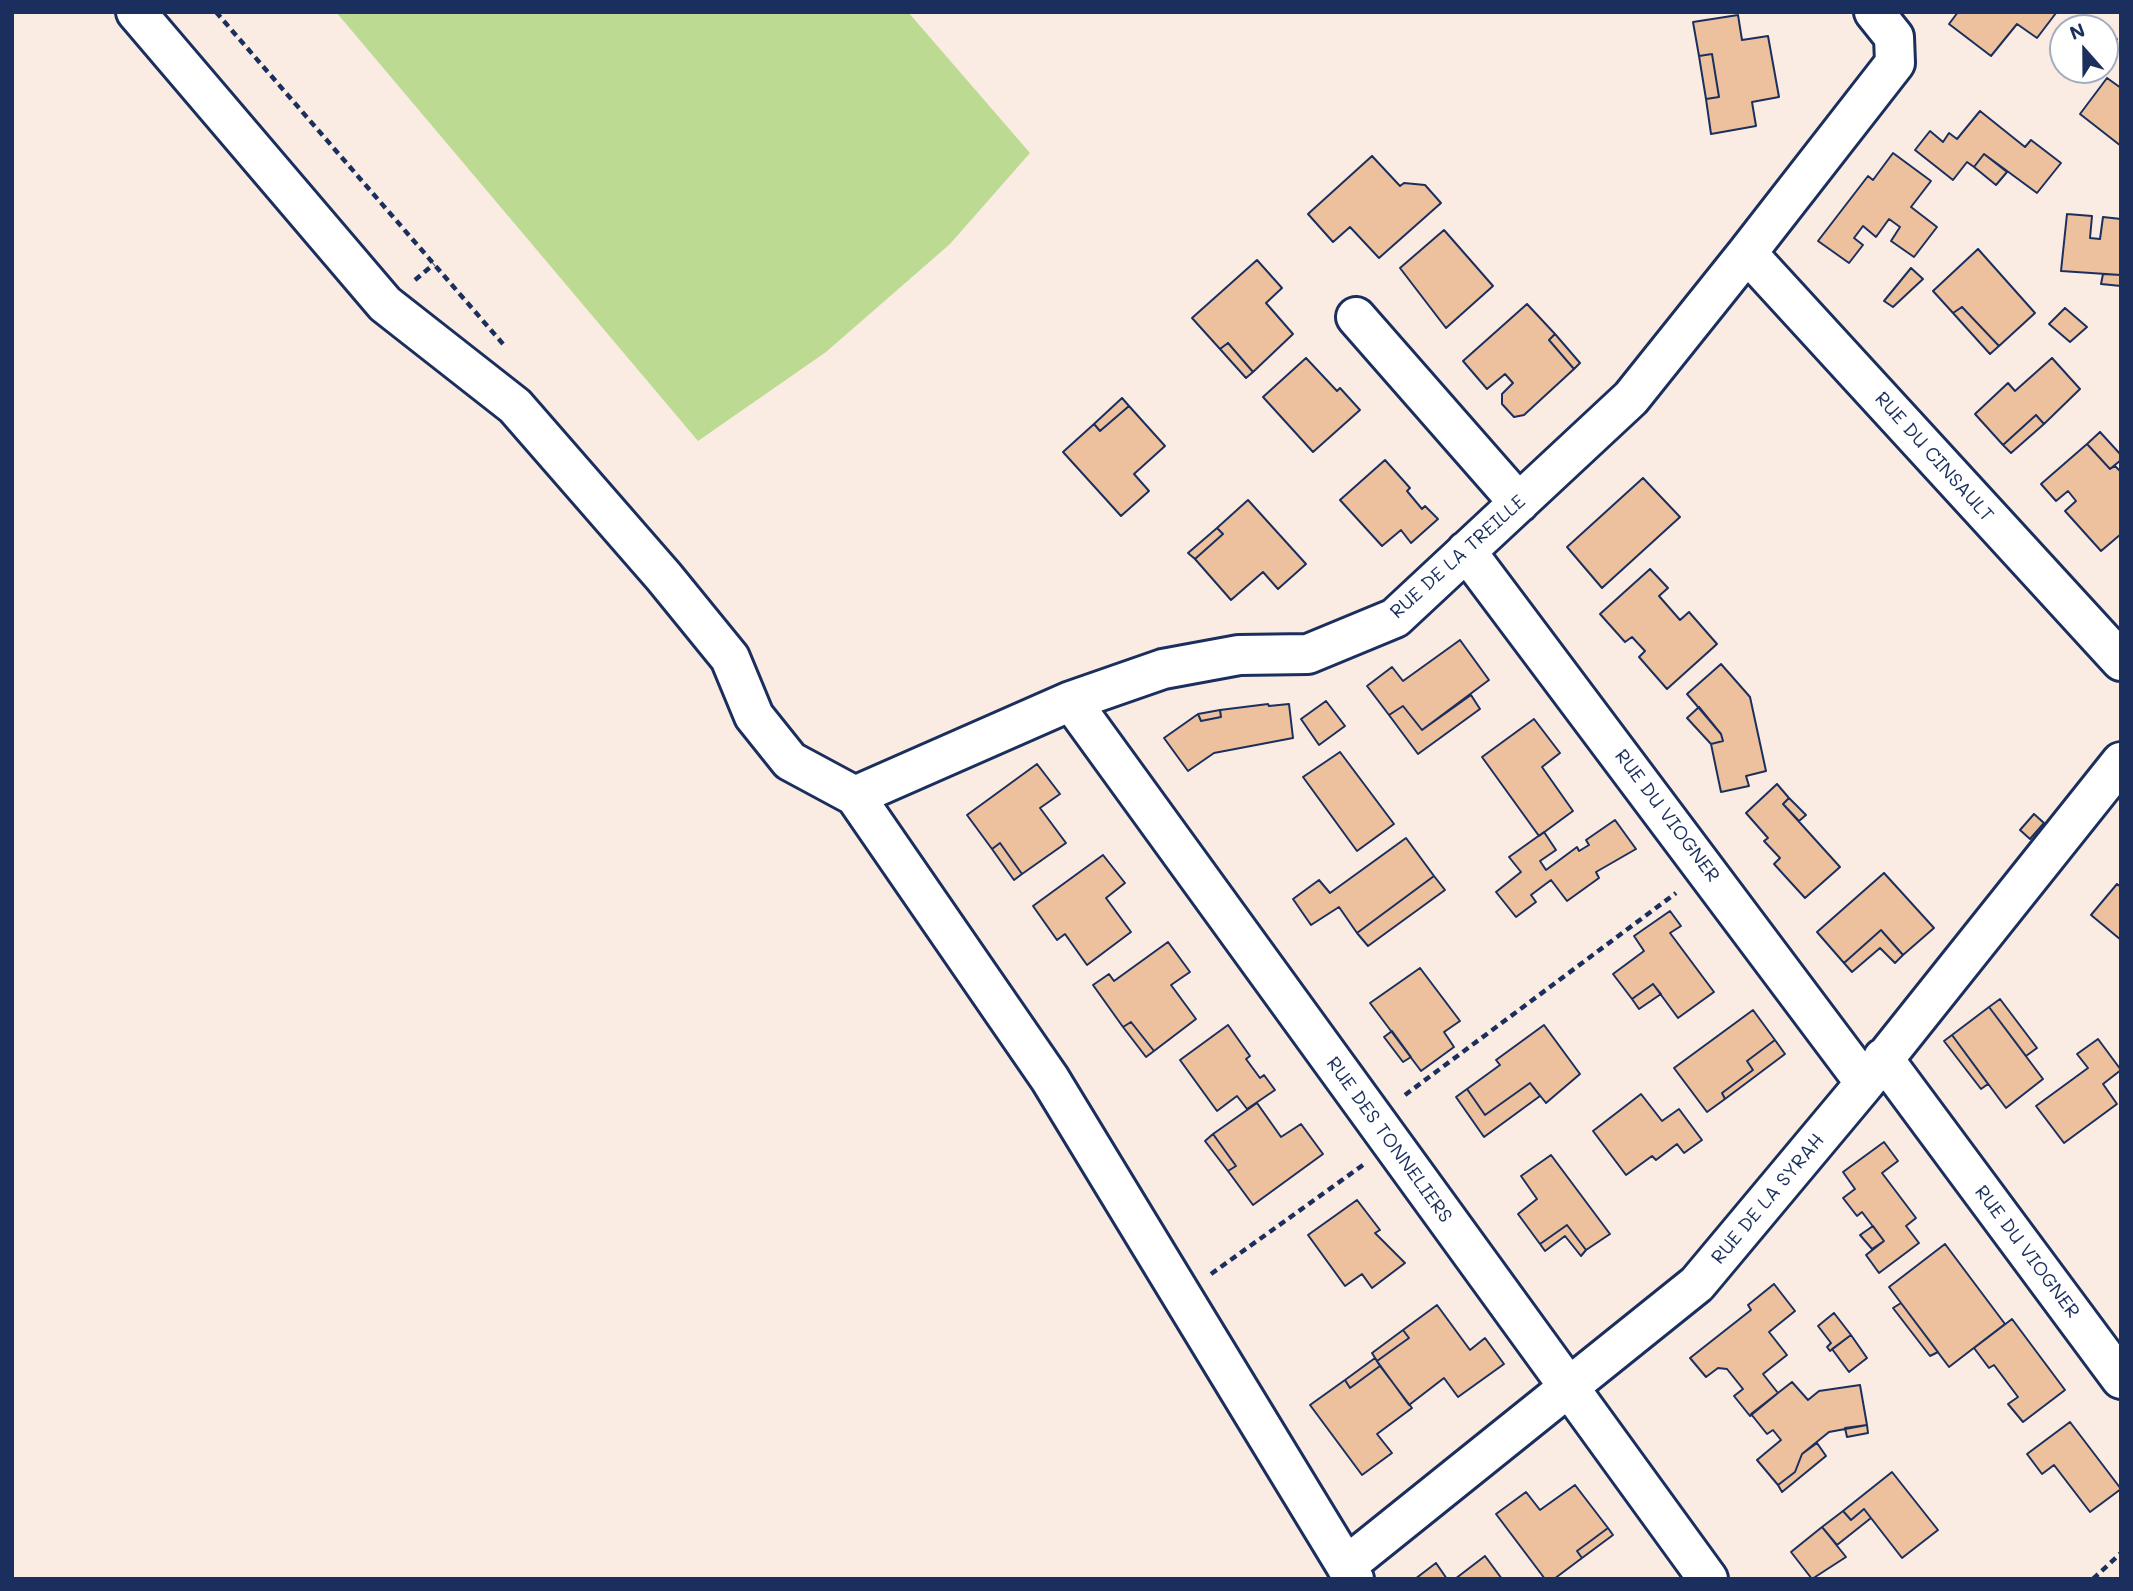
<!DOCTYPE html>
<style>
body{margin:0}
#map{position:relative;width:2133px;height:1591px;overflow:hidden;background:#faece2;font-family:Mali,sans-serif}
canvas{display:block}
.frame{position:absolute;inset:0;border:14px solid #1b2f5e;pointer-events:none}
.north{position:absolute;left:2049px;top:14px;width:70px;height:70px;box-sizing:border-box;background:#fff;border:2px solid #a4acbf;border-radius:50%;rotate:339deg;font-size:19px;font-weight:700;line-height:28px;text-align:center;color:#1b2f5e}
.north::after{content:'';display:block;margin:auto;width:24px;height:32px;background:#1b2f5e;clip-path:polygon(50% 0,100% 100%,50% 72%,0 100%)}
</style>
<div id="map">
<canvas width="2133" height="1591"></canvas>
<div class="frame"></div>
<div class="north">N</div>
</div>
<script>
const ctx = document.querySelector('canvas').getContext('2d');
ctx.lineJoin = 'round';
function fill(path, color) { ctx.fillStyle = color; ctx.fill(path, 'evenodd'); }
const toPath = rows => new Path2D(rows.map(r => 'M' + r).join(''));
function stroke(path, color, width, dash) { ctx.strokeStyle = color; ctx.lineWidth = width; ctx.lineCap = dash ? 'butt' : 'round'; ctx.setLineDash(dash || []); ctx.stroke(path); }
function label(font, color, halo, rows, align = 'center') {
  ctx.font = font + ' Mali,sans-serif'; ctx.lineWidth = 6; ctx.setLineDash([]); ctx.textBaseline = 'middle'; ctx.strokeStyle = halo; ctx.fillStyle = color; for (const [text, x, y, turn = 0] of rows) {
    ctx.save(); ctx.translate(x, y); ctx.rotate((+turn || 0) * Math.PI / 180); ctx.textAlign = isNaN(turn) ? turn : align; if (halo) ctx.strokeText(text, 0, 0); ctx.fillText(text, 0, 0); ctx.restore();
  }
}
const green = toPath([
 [336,12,908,12,1030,153,950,244,826,352,698,441]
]);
const building = toPath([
 [1958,12,2055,12,2056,13,2037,38,2017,24,1991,56,1949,24,1958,12],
 [1738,15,1742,40,1768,36,1779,97,1752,102,1756,126,1711,134,1706,99,1719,97,1712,54,1699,56,1693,22,1738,15],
 [2105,30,2117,39,2106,51,2105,50,2105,30],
 [1712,54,1719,97,1706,99,1699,56,1712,54],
 [2107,78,2121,88,2121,146,2080,114,2107,78],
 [1980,111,2025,147,2031,140,2061,163,2037,193,1984,154,1974,167,1967,162,1953,180,1915,150,1930,131,1943,142,1949,133,1957,139,1980,111],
 [1893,153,1931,181,1911,207,1937,227,1914,257,1891,241,1900,227,1889,219,1876,237,1863,226,1854,238,1863,245,1849,263,1818,241,1868,176,1873,180,1893,153],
 [1984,154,2007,172,1996,185,1974,167,1984,154],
 [1372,156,1400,186,1404,183,1425,185,1441,203,1379,258,1350,227,1333,242,1308,214,1372,156],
 [2067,214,2092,216,2090,238,2100,239,2103,217,2121,219,2121,275,2061,271,2067,214],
 [1444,230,1493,286,1446,328,1400,268,1444,230],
 [1978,249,2035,313,1999,346,1962,307,1953,313,1933,291,1978,249],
 [1257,260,1282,288,1266,303,1293,334,1253,372,1228,343,1220,349,1192,318,1257,260],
 [1911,268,1923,279,1893,307,1884,301,1911,268],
 [2103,274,2121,275,2121,286,2101,284,2103,274],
 [1527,304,1555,334,1549,340,1574,369,1524,415,1514,417,1502,404,1502,394,1513,383,1505,374,1487,389,1463,361,1527,304],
 [1962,307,1999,346,1990,354,1953,313,1962,307],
 [2065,308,2087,327,2070,342,2049,324,2065,308],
 [1555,334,1580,363,1574,369,1549,340,1555,334],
 [1228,343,1253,372,1246,378,1220,349,1228,343],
 [1306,358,1337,391,1340,388,1360,410,1313,452,1263,397,1306,358],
 [2052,358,2080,389,2044,424,2036,415,2003,445,1975,414,2008,383,2015,391,2052,358],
 [1122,398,1129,406,1100,431,1094,424,1122,398],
 [1129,406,1165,446,1134,474,1149,491,1121,516,1063,452,1094,424,1100,431,1129,406],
 [2036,415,2044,424,2011,453,2003,445,2036,415],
 [2100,432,2121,455,2121,460,2110,469,2087,444,2100,432],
 [2087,444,2110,469,2115,466,2121,472,2121,534,2101,551,2065,511,2076,501,2068,491,2056,501,2041,484,2087,444],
 [1385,460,1410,488,1407,491,1422,509,1425,506,1438,519,1411,543,1401,530,1382,546,1340,500,1385,460],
 [1643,478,1680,517,1602,588,1567,547,1643,478],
 [1248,500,1306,564,1278,589,1263,572,1231,600,1195,559,1223,534,1217,528,1248,500],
 [1217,528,1223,534,1195,559,1188,553,1217,528],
 [1650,569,1668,588,1659,596,1680,620,1689,612,1717,644,1667,689,1639,657,1645,651,1632,637,1625,642,1600,614,1650,569],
 [1460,640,1489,680,1422,730,1403,706,1389,715,1367,686,1392,667,1403,681,1460,640],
 [1721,664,1750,697,1766,771,1746,776,1749,786,1721,792,1711,744,1723,741,1721,734,1687,694,1721,664],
 [1471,695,1480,709,1418,754,1389,715,1403,706,1422,730,1471,695],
 [1326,701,1345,726,1319,745,1301,719,1326,701],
 [1268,704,1269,706,1289,704,1293,738,1214,753,1188,771,1164,738,1198,714,1201,721,1221,717,1220,710,1268,704],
 [1699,707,1721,734,1723,741,1711,744,1687,718,1699,707],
 [1220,710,1221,717,1201,721,1198,714,1220,710],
 [1534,719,1560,753,1542,767,1573,811,1539,836,1482,757,1534,719],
 [1340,752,1394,824,1357,851,1303,777,1340,752],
 [1037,764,1060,794,1040,808,1066,843,1022,874,1000,843,992,849,967,815,1037,764],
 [1777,784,1789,798,1783,804,1840,867,1805,898,1774,864,1780,858,1764,841,1768,838,1746,813,1777,784],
 [1789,798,1806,815,1799,821,1783,804,1789,798],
 [2034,814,2044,823,2030,839,2020,830,2034,814],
 [1615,820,1636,849,1596,872,1599,878,1567,901,1551,880,1531,895,1536,902,1516,917,1496,892,1521,872,1509,857,1544,832,1556,850,1540,861,1546,870,1577,847,1579,851,1589,845,1586,840,1615,820],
 [1406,838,1434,876,1357,933,1339,907,1311,925,1293,899,1319,880,1330,893,1406,838],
 [1000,843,1022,874,1014,880,992,849,1000,843],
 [1103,855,1125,883,1106,898,1131,932,1087,965,1065,934,1057,940,1033,906,1103,855],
 [1884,873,1934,928,1903,955,1881,930,1844,963,1817,932,1884,873],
 [1434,876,1445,890,1368,946,1357,933,1434,876],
 [2117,884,2121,887,2121,940,2091,915,2117,884],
 [1670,911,1681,926,1670,933,1714,992,1678,1018,1653,984,1632,999,1613,974,1644,951,1634,936,1670,911],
 [1881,930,1903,955,1895,963,1880,948,1852,972,1844,963,1881,930],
 [1168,942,1190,972,1171,985,1196,1019,1154,1051,1131,1022,1123,1027,1093,985,1109,974,1114,981,1168,942],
 [1420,968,1460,1021,1444,1032,1454,1047,1421,1071,1370,1003,1420,968],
 [1653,984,1661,994,1639,1009,1632,999,1653,984],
 [2000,999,2037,1048,2026,1056,1989,1007,2000,999],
 [1989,1007,2043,1079,2006,1108,1952,1035,1989,1007],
 [1753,1010,1775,1040,1747,1061,1753,1070,1722,1093,1725,1099,1707,1112,1674,1068,1753,1010],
 [1131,1022,1154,1051,1146,1057,1123,1027,1131,1022],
 [1228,1025,1250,1056,1246,1059,1260,1078,1264,1075,1275,1090,1247,1109,1237,1096,1217,1111,1180,1060,1228,1025],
 [1544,1025,1580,1074,1546,1103,1530,1083,1485,1115,1467,1089,1500,1065,1496,1060,1544,1025],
 [1392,1031,1411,1057,1403,1062,1384,1037,1392,1031],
 [1952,1035,1988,1084,1981,1089,1944,1041,1952,1035],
 [2098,1039,2121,1070,2103,1084,2117,1104,2064,1143,2036,1106,2088,1068,2077,1054,2098,1039],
 [1775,1040,1785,1054,1725,1099,1722,1093,1753,1070,1747,1061,1775,1040],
 [1530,1083,1540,1096,1484,1137,1456,1097,1467,1089,1485,1115,1530,1083],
 [1641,1094,1662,1121,1679,1109,1702,1140,1684,1153,1677,1144,1656,1160,1652,1156,1626,1175,1593,1131,1641,1094],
 [1257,1103,1281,1137,1301,1124,1323,1154,1253,1205,1228,1171,1236,1166,1213,1134,1257,1103],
 [1213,1134,1236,1166,1228,1171,1205,1141,1213,1134],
 [1884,1142,1898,1161,1882,1173,1916,1218,1906,1226,1919,1243,1879,1273,1866,1255,1884,1241,1862,1212,1857,1216,1843,1198,1855,1189,1843,1172,1884,1142],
 [1551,1155,1610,1234,1586,1250,1567,1225,1540,1244,1518,1214,1537,1199,1521,1176,1551,1155],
 [1357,1200,1380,1230,1375,1233,1405,1263,1372,1288,1362,1274,1345,1286,1308,1235,1357,1200],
 [1567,1225,1586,1250,1581,1256,1565,1236,1545,1251,1540,1244,1567,1225],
 [1873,1226,1884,1241,1872,1249,1860,1235,1873,1226],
 [1945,1244,2005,1324,1949,1367,1889,1287,1945,1244],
 [1774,1284,1795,1311,1769,1332,1787,1355,1763,1374,1778,1393,1750,1416,1734,1396,1743,1389,1727,1369,1718,1368,1706,1377,1690,1358,1751,1310,1748,1305,1774,1284],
 [1901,1303,1938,1352,1930,1356,1893,1308,1901,1303],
 [1437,1305,1470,1350,1485,1338,1504,1364,1458,1397,1444,1378,1409,1405,1377,1361,1409,1338,1403,1330,1437,1305],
 [1834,1313,1851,1335,1830,1351,1827,1347,1831,1343,1818,1326,1834,1313],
 [2012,1319,2065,1390,2023,1422,2008,1404,2018,1397,1994,1365,1989,1368,1974,1348,2012,1319],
 [1403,1330,1409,1338,1377,1361,1372,1353,1403,1330],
 [1851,1335,1867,1358,1849,1372,1832,1349,1851,1335],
 [1375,1358,1380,1366,1350,1388,1345,1380,1375,1358],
 [1380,1366,1412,1408,1377,1434,1392,1453,1362,1475,1310,1405,1345,1380,1350,1388,1380,1366],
 [1792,1382,1808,1400,1819,1391,1860,1385,1867,1425,1829,1432,1802,1454,1795,1472,1778,1485,1757,1460,1781,1440,1773,1430,1767,1434,1751,1414,1792,1382],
 [2070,1422,2121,1489,2090,1512,2054,1465,2042,1474,2027,1454,2070,1422],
 [1867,1425,1868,1433,1847,1437,1845,1428,1867,1425],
 [1817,1443,1826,1456,1782,1492,1778,1485,1795,1472,1802,1454,1817,1443],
 [1892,1472,1938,1530,1902,1558,1864,1509,1851,1520,1843,1511,1892,1472],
 [1575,1485,1608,1528,1577,1551,1582,1558,1554,1579,1545,1579,1496,1514,1526,1492,1540,1510,1575,1485],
 [1864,1509,1871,1518,1837,1545,1822,1527,1843,1511,1851,1520,1864,1509],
 [1822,1527,1846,1557,1812,1579,1791,1552,1822,1527],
 [1608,1528,1613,1535,1582,1558,1577,1551,1608,1528],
 [1485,1556,1502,1579,1455,1579,1485,1556],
 [1436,1563,1447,1579,1415,1579,1436,1563]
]);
const path = toPath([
 [216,12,503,344],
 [415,280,434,264],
 [1405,1095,1676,893],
 [1211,1274,1363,1165],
 [2093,1579,2121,1553]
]);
const minor = toPath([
 [136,12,385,304,515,406,664,577,730,658,754,716,790,761,855,796,1050,1079,1354,1579],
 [1747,253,2121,661],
 [1356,317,1519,503],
 [1466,551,1865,1083],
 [1071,701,1708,1579],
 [855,796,1071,701,1163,669,1239,655,1308,654,1395,618,1631,398,1747,253,1895,63,1894,37,1874,12],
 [1883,1058,2121,1379],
 [1346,1566,1697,1284,1865,1083,2121,762]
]);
const streetNames = [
 ["RUE DU CINSAULT",1934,457,48],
 ["RUE DE LA TREILLE",1458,557,-42],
 ["RUE DU VIOGNER",1667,816,53],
 ["RUE DES TONNELIERS",1389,1140,54],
 ["RUE DE LA SYRAH",1768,1199,-50],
 ["RUE DU VIOGNER",2027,1252,53]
];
fill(green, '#bdda92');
fill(building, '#edc19d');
stroke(building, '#1b2f5e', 2);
stroke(minor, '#1b2f5e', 44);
stroke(path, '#1b2f5e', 4.5, [7, 5]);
stroke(minor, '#fff', 38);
label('19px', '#1b2f5e', '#fff', streetNames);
</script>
